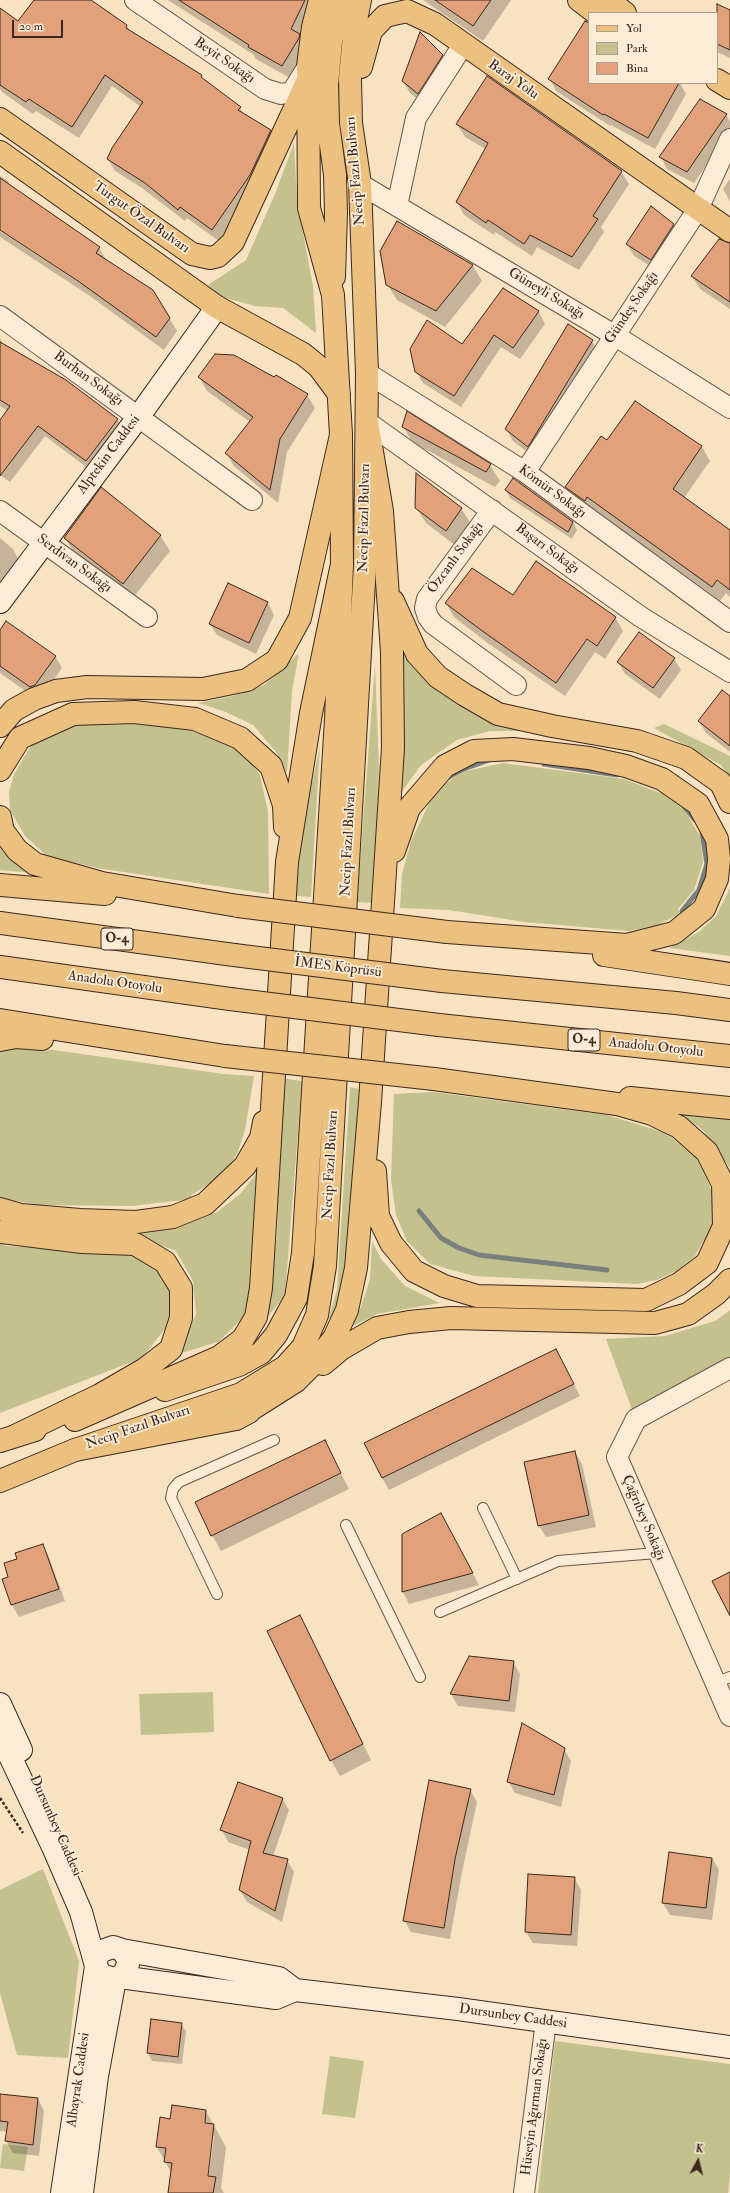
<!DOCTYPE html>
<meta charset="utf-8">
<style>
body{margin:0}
#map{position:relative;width:730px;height:2193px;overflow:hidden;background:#f7e2c1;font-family:"IM FELL Double Pica",serif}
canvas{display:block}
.legend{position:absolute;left:588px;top:12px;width:130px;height:72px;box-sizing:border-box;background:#faecd7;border:1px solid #ae9e8d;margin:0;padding:5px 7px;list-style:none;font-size:12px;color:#3c281f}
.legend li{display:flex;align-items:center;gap:8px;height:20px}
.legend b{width:20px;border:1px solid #ae9e8d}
.north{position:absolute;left:678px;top:2141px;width:40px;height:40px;-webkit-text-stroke:3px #faecd7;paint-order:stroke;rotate:7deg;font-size:11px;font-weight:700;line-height:16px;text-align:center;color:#3c281f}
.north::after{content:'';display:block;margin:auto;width:14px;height:18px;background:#3c281f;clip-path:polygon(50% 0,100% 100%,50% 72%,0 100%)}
.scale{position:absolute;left:12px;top:20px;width:51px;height:18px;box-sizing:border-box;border:2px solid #3c281f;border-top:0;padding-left:5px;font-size:12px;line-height:14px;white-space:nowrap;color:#3c281f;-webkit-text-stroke:3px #faecd7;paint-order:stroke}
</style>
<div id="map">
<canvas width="730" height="2193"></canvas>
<ul class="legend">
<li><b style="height:5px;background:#ecc180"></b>Yol</li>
<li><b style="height:11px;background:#c3c28e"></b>Park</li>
<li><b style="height:11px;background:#e1a17a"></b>Bina</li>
</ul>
<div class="north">K</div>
<div class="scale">20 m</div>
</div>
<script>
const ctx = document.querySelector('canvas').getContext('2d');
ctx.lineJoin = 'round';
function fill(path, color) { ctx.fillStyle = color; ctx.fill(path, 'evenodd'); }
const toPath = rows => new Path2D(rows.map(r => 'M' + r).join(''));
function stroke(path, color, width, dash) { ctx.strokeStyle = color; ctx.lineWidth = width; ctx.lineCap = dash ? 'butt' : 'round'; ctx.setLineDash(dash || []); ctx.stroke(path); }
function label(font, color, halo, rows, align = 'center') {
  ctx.font = font + ' "IM FELL Double Pica",serif'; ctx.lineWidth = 3.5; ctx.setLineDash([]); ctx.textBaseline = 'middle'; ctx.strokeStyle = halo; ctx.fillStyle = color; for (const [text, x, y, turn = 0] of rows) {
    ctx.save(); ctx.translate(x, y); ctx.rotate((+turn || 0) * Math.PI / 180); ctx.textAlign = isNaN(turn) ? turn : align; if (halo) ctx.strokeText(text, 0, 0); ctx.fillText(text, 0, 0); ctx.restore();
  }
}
const green = toPath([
 [294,143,297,201,313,286,316,333,283,308,255,306,222,297,208,285,246,260,275,194],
 [395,642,421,672,469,710,519,731,490,731,457,740,421,765,400,794],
 [299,653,292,691,287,773,276,752,253,725,226,712,198,703,233,696,264,685],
 [375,665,379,769,374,903,357,902],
 [133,724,190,728,225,741,247,757,260,775,268,811,269,894,97,868,48,857,25,836,10,810,9,792,14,774,34,741,76,725],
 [664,724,730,756,730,778,721,765,654,728],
 [320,746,311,897,296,896,302,828],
 [503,763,624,779,663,794,684,809,700,836,703,862,694,890,678,909,680,914,655,926,629,931,524,922,449,910,400,908,402,874,411,841,435,791,462,772],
 [0,848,3,852,32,873,0,870],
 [730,888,730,956,669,948,699,932,716,916],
 [0,1048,46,1049,224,1074,254,1076,245,1130,238,1152,225,1175,191,1195,193,1199,132,1206,39,1205,0,1198],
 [281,1078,302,1081,285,1295,267,1318,277,1235],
 [350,1087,363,1090,347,1287,336,1321,329,1318,337,1289],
 [433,1092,607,1115,666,1133,701,1162,713,1195,714,1223,708,1241,704,1240,695,1256,676,1271,657,1280,637,1284,474,1276,430,1264,407,1241,396,1215,391,1180,394,1094],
 [679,1113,730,1118,730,1168,702,1129],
 [261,1168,252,1288,243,1318,218,1342,178,1354,196,1314,193,1281,176,1251,134,1235,175,1229,217,1212,240,1194],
 [372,1241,381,1259,405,1286,440,1303,377,1314,351,1327,361,1307,370,1279],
 [0,1244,7,1246,108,1252,138,1255,156,1269,170,1289,176,1315,142,1358,0,1413],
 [730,1310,730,1357,633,1412,606,1339,665,1336,715,1321],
 [213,1692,214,1732,141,1735,139,1694],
 [43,1869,79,1961,68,2058,17,2055,0,1993,0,1890],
 [555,2041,730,2064,730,2174,728,2193,538,2193],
 [330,2056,364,2061,355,2118,322,2114],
 [3,2144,28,2147,24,2171,0,2168]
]);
const shadow = toPath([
 [34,0,88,0,127,26,130,32,201,76,204,80,240,108,244,115,270,130,277,142,257,187,219,241,187,218,185,221,142,188,115,171,108,159,141,107,112,86,79,138,36,111,33,114,2,92,0,89,0,9,18,22],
 [168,0,317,0,300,37,306,47,305,51,290,78,256,59,254,55],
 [423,0,511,0,483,41],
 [720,6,730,11,730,58,717,52,716,13],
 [589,23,589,83,680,83,686,94,655,149,611,125,610,126,556,91,550,79],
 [442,56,449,68,425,105,410,93,403,81],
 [726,114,730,121,730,131,694,183,667,169,661,157],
 [457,124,621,171,629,184,601,227,604,232,579,270,537,247,532,256,495,232,494,235,464,215,457,202,486,149,465,137],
 [0,176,8,181,12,188,99,248,107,261,152,290,177,331,164,350,87,294,0,237,0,231,82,284,83,283,0,229],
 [730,179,730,201,723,189],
 [651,207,674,225,681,237,658,271,634,256,627,244],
 [398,223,473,266,482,281,445,327,397,300,387,284],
 [730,244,730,309,700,289,692,276],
 [503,289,539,312,545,324,520,359,501,347,461,407,423,383,416,371,462,346],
 [0,339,5,346,117,419,124,431,93,472,45,436,10,482,0,475,0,422,8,411,0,406],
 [592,341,599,353,535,458,513,441,506,429],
 [276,376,307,395,315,408,287,452,278,503,234,466,226,453,250,422,207,391,199,377,275,378],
 [635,402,702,447,710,461,684,498,730,531,730,597,726,593,720,601,595,510,593,515,575,501,566,487,607,441],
 [407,413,490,465,500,481,495,487,412,442,403,426],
 [506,490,573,522,577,530,572,539,510,498],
 [416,507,461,508,471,524,456,546,426,523],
 [160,535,170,551,132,599,74,553,65,538],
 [0,538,13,549,20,562,0,588],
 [228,584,268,603,274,615,256,654,217,635,210,624],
 [513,596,615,617,623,631,605,659,595,652,565,696,489,644,454,617,446,603],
 [0,632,55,656,62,668,42,697,37,699,0,673],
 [674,659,681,670,660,699,625,674,618,662],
 [730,697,730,752,706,733,699,721],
 [556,1350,580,1396,389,1490,382,1478],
 [324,1441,349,1489,221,1551,212,1535],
 [575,1452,582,1464,596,1527,546,1537,539,1526],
 [448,1527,479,1585,409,1604,403,1592,403,1535],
 [43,1545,49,1557,65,1601,19,1617,12,1605,3,1580,10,1578,18,1559],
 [308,1632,371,1760,340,1776,331,1760],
 [513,1662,520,1674,515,1712,458,1706,451,1694],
 [564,1749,571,1761,561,1807,515,1793,508,1781],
 [470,1790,477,1802,462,1872,450,1939,411,1932,404,1920],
 [282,1798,289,1810,273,1856,287,1860,294,1872,282,1922,247,1902,240,1890,250,1850,228,1842,222,1830],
 [712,1858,719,1870,712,1920,670,1915,663,1903],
 [574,1878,581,1890,577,1946,533,1943,526,1932],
 [152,2020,181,2024,186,2031,182,2064,152,2061,148,2053],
 [0,2095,38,2099,44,2111,39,2156,13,2153,6,2141,8,2132,0,2131],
 [206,2111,226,2147,221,2188,224,2193,169,2193,172,2174,157,2147,171,2120],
 [212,2134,214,2136,208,2181,206,2181]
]);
const stream = toPath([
 [544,764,617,775],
 [447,778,461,770,489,760],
 [684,806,695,820],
 [682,911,699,890,707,864,702,832],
 [419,1211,441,1238,459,1248,479,1255,607,1270]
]);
const building = toPath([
 [34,0,91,0,127,25,126,28,202,75,201,77,241,107,238,110,271,130,250,175,212,230,180,207,178,210,145,183,107,159,112,148,143,102,105,75,72,127,29,99,26,102,0,85,0,8,18,21,34,0],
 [179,0,305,0,291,29,300,34,299,38,282,66,248,47,249,45,179,0],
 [435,0,491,0,473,26,435,0],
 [717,4,730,10,730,50,717,44,717,4],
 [585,21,589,23,589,83,679,83,648,138,604,114,603,115,548,79,585,21],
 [420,32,443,55,418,94,402,81,420,32],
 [487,76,622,171,593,216,598,219,572,257,530,235,524,244,488,220,486,223,456,202,488,143,456,124,487,76],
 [700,99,727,114,687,172,659,157,700,99],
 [0,178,100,247,96,253,153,290,170,318,156,337,78,281,0,230,0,178],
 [651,206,674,224,651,260,626,244,651,206],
 [397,221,473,265,436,311,386,285,380,251,397,221],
 [719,239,730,243,730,302,691,276,719,239],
 [503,288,539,311,513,348,494,335,454,396,415,372,410,349,427,320,462,344,503,288],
 [568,324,593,340,528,447,505,429,568,324],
 [0,342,66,380,118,419,86,461,38,426,0,476,0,420,10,406,0,400,0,342],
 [215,354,234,355,274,377,276,375,308,394,280,439,270,490,225,453,253,417,198,377,215,354],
 [635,401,702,446,673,489,730,530,730,590,717,580,712,587,587,497,585,501,565,487,601,436,607,440,635,401],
 [407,411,491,464,486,472,402,427,407,411],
 [416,473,462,508,446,531,415,508,416,473],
 [513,478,573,522,568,532,505,490,513,478],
 [101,487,161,535,123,584,64,538,101,487],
 [536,561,616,617,597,646,587,639,556,683,481,630,445,603,472,568,513,595,536,561],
 [228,583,268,602,249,643,209,624,228,583],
 [6,621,56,656,35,685,30,687,0,666,0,630,6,621],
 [639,632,675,658,653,688,617,662,639,632],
 [722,690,730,696,730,746,698,721,722,690],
 [556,1349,574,1384,382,1478,364,1443,556,1349],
 [325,1440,341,1473,211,1536,195,1502,325,1440],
 [575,1451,589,1515,538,1526,524,1462,575,1451],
 [441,1513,473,1573,402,1592,402,1534,441,1513],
 [43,1544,59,1589,11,1605,2,1579,8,1577,4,1563,17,1559,15,1553,43,1544],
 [730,1572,730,1616,712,1581,730,1572],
 [300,1615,363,1744,330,1761,267,1631,300,1615],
 [469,1656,514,1661,509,1701,450,1694,469,1656],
 [522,1723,565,1748,554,1795,507,1782,522,1723],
 [429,1780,471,1789,455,1859,444,1928,403,1921,429,1780],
 [238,1782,283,1798,263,1853,288,1859,275,1911,239,1890,251,1841,220,1830,238,1782],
 [669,1852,712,1858,706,1908,662,1903,669,1852],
 [528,1874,575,1877,571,1935,525,1932,528,1874],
 [151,2019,182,2023,178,2057,147,2053,151,2019],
 [0,2094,38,2098,33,2145,5,2141,8,2122,0,2121,0,2094],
 [172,2105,206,2110,205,2123,214,2124,208,2176,216,2177,213,2193,168,2193,172,2163,164,2162,166,2148,156,2147,160,2117,170,2119,172,2105]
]);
const path = toPath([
 [0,1798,23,1833]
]);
const lane = toPath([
 [483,1508,517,1579],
 [346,1525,420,1677],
 [217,1594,171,1498,173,1489,179,1482,274,1440],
 [440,1612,558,1561,657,1553],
 [715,1683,730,1677]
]);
const street = toPath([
 [135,0,265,89,281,94,292,92,305,71],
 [360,184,614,335,730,408],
 [397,206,416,118,463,45],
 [0,316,252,500],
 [367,373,525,472,730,622],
 [367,422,641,617,730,672],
 [525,472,698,209,730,139],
 [492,510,427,599,425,608,428,617,433,624,516,685],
 [0,511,147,617],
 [730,1368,636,1419,617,1457,730,1716],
 [524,2193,546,2021]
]);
const secondary = toPath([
 [0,602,139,416,217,307],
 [0,1704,21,1750],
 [0,1735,53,1847,81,1912,96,1966,101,1975,115,1979,124,1974,128,1964,128,1959,122,1950],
 [96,1961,99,1952,113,1947,122,1950,279,1978,295,1990,458,2009,730,2047],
 [120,1977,276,1998,295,1990],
 [62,2193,96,1966],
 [82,2193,97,2076,115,1979]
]);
const primary = toPath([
 [579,0,596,13],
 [608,0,625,13],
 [361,67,371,31,385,16,407,11,435,24,730,231],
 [717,80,730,88],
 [0,119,192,254,210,258,218,256,233,242,306,84],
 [0,152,217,307,303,354,319,367,339,394],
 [334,277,336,213,335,175,328,123,327,85,331,41,339,0],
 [165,1390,239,1365,261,1353,276,1335,296,1298,303,1253,336,719,342,564,341,435,333,295,309,208,308,66,313,27,320,0],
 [0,1441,35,1430],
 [0,1481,75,1450,241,1394,285,1367,303,1347,317,1315,325,1266,365,564,367,373,360,184,351,123,350,78,355,25,360,0]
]);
const highway = toPath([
 [393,601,417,654,438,677,465,695,498,714,552,726,637,741,686,758,721,783,730,802],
 [0,726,14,710,34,699,56,691,87,687,203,689,247,680,277,660,300,618,341,435],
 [0,770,20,738,73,714,134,712,195,719,240,738,271,766,284,805,285,827],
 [0,817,3,831,17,850,35,864,102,883,238,906],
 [394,851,409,808,445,766,474,751,513,749,589,758,626,766,662,779,698,804,717,839,719,859,717,879,704,909,674,933,627,945,447,932],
 [0,885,105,894],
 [0,923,234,955],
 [604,955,730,974],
 [0,967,230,999],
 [442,981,676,1003,730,1010],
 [0,1020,225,1056],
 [439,1025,730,1056],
 [0,1040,16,1037,42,1039],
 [630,1098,730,1108],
 [375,1171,378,1216,391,1243,414,1271,444,1286,477,1296,646,1300,679,1284,707,1263,724,1226,723,1184,707,1152,679,1127,652,1114,617,1104,434,1079],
 [0,1209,21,1215,80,1220,136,1222,173,1217,205,1204,245,1166,261,1138,264,1122],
 [0,1232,82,1242,135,1244,165,1262,181,1288,181,1318,171,1349,145,1369,100,1395,17,1435],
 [323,1364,341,1349,377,1328,409,1322,451,1318,655,1323,688,1314,716,1294,730,1280],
 [236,1419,296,1381,314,1363,334,1338,347,1310,356,1268,370,1102,393,748,392,652,382,511,367,422],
 [75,1420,219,1357,243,1339,256,1317,261,1288,287,862,311,713,342,564],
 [75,1450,236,1419,249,1412]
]);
const highwayBridge = toPath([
 [238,906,447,932],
 [234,955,442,981],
 [230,999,439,1025],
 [225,1056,434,1079]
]);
const shields = [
 [117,939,32],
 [584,1040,32]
];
const shieldNames = [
 ["O-4",117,939],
 ["O-4",584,1040]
];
const streetNames = [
 ["Beyit Sokağı",224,61,34],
 ["Baraj Yolu",513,80,35],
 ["Necip Fazıl Bulvarı",356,171,-95],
 ["Turgut Özal Bulvarı",141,218,35],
 ["Güneyli Sokağı",546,294,31],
 ["Gündeş Sokağı",632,308,-56],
 ["Burhan Sokağı",88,379,36],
 ["Alptekin Caddesi",109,455,-53],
 ["Kömür Sokağı",552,492,36],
 ["Necip Fazıl Bulvarı",365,518,-89],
 ["Başarı Sokağı",547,549,36],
 ["Özcanlı Sokağı",456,558,-54],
 ["Serdivan Sokağı",74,564,36],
 ["Necip Fazıl Bulvarı",349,842,-87],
 ["İMES Köprüsü",338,968,7],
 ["Anadolu Otoyolu",115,983,8],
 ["Anadolu Otoyolu",656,1048,6],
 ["Necip Fazıl Bulvarı",331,1165,-87],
 ["Necip Fazıl Bulvarı",138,1428,-19],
 ["Çağrıbey Sokağı",643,1518,67],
 ["Dursunbey Caddesi",55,1826,66],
 ["Dursunbey Caddesi",513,2017,8],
 ["Albayrak Caddesi",79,2080,-82],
 ["Hüseyin Ağırman Sokağı",535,2107,-83]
];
fill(green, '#c3c28e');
fill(shadow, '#0003');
stroke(stream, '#79807e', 5);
fill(building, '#e1a17a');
stroke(building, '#3c281f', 1);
stroke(lane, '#6b5648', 12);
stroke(street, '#6b5648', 22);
stroke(secondary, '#3c281f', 24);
stroke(primary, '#3c281f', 24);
stroke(highway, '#3c281f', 24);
stroke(path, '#3c281f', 2.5, [3, 2]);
stroke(lane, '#faecd7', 10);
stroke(street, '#faecd7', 20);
stroke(secondary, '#faecd7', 22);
stroke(primary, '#ecc180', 22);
stroke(highway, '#ecc180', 22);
stroke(highwayBridge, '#3c281f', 24, []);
stroke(highwayBridge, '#ecc180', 22);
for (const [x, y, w] of shields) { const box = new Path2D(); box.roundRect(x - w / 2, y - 11, w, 22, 3); ctx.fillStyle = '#faecd7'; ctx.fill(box); stroke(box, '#3c281f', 1); }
label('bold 13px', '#3c281f', null, shieldNames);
label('14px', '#3c281f', '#faecd7', streetNames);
</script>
